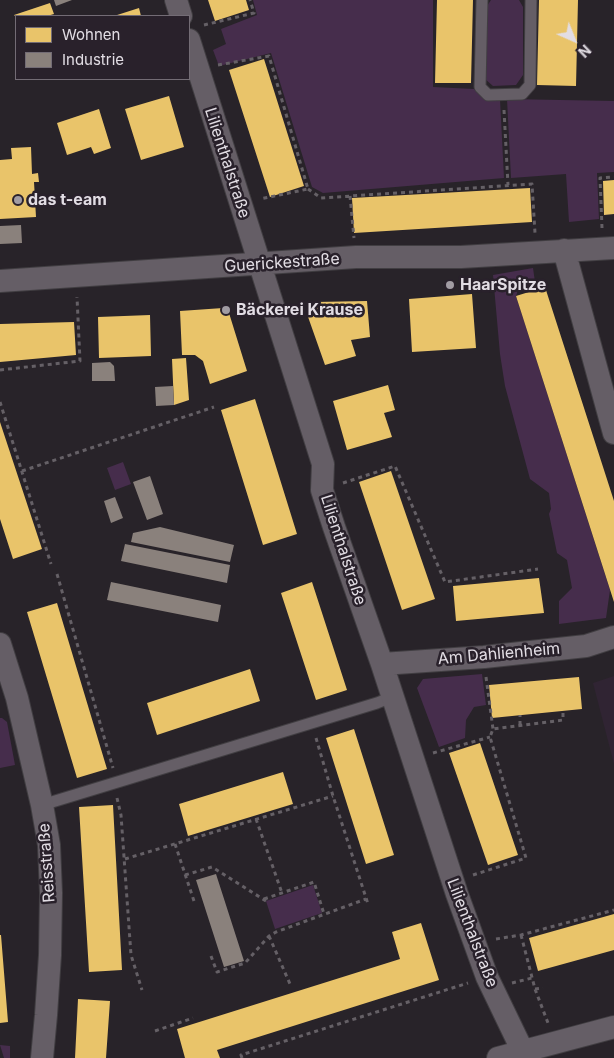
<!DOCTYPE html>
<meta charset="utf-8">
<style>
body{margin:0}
#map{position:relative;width:614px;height:1058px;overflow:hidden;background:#282329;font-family:Inter,sans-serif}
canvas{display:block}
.legend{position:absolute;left:15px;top:15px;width:175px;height:65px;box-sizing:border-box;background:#29212b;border:1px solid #736c75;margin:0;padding:6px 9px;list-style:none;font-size:15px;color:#e2dde4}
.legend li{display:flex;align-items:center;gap:10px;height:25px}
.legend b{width:25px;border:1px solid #736c75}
.north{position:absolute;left:549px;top:15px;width:50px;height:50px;-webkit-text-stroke:4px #29212b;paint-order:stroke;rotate:136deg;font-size:14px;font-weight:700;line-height:20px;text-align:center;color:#e2dde4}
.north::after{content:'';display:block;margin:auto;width:18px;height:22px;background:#e2dde4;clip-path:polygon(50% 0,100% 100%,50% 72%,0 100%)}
</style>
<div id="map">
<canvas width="614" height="1058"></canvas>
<ul class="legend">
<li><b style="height:14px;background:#e9c46a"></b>Wohnen</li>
<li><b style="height:14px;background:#8a817c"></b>Industrie</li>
</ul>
<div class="north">N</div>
</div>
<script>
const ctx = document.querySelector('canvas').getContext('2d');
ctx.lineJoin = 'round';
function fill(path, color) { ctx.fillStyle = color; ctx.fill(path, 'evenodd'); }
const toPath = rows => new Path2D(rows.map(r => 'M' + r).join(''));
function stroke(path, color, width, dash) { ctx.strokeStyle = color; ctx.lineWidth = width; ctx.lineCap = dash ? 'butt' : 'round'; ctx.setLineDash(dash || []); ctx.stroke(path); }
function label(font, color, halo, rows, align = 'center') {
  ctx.font = font + ' Inter,sans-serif'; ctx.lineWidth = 5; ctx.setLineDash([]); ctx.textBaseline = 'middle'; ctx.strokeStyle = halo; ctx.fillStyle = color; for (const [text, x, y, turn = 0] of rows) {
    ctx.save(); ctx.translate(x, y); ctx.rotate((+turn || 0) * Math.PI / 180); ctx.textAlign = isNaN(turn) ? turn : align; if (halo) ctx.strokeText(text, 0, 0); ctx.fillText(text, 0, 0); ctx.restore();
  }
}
const built = toPath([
 [614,676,614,764,593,683]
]);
const green = toPath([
 [253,0,433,0,433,87,474,89,487,100,500,99,504,178,323,193,312,187,271,53,219,66,213,50,226,44,221,29,257,15],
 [491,0,519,0,523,7,523,75,516,85,493,86,485,79,487,6],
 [507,99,614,101,614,172,597,173,599,219,569,222,566,174,511,178],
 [533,268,535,282,519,287,516,296,610,590,606,618,559,624,559,601,572,588,567,560,557,553,549,514,551,509,549,493,530,479,505,386,500,354,493,275],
 [123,462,131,484,115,490,107,468],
 [482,674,486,705,474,707,466,720,465,738,439,747,417,688,423,679],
 [0,718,2,718,7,722,15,765,0,768],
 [313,885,322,913,275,929,266,901],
 [0,1045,10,1046,10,1058,4,1058]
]);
const homes = toPath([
 [208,0,246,0,249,10,215,21],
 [437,0,473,0,471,83,435,83],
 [539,0,578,0,576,86,537,85],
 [50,3,54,14,47,16,15,16,14,15],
 [139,8,141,16,114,16],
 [264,59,304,186,270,197,229,70],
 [169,96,184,147,141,160,125,109],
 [99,109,111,148,94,154,91,147,67,155,57,123],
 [31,147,32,174,38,173,39,182,34,182,36,217,0,219,0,160,12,159,11,148],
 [614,180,614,214,604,215,603,181],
 [530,188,532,222,354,233,352,198],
 [545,287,614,501,614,602,516,296],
 [472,294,476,348,412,352,409,299],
 [367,301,370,337,351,340,356,356,325,365,307,314,309,307,316,302],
 [223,308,229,313,247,371,210,384,203,361,195,355,182,355,180,311],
 [150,315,151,356,99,358,98,317],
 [74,322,76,355,0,362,0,324],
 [186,358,189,400,174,405,172,359],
 [388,385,395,410,384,413,392,437,347,450,333,401],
 [255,399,297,534,263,545,221,410],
 [0,422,42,549,13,559,0,519],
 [391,471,435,599,402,610,359,482],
 [539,578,544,613,456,621,453,586],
 [312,582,347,690,316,700,281,593],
 [57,603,107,769,77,778,27,612],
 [250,669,260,701,157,735,147,703],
 [579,677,582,709,492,718,489,685],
 [354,729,394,855,366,864,326,738],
 [480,743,518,855,488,865,449,753],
 [283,772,293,804,188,836,179,804],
 [113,805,122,970,89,972,79,807],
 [614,914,614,950,538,971,529,938],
 [421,923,439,980,217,1050,220,1058,185,1058,177,1029,400,959,392,932],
 [0,935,1,935,8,1022,0,1023],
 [78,999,110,1001,106,1058,75,1058]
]);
const industry = toPath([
 [54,0,72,0,56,6],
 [21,225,22,243,0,244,0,226],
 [110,362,114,366,115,381,92,381,92,363],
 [173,386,174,405,156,406,155,387],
 [150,476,163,514,147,520,133,482],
 [115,497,123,518,111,523,104,501],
 [160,527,234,545,230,562,131,542,133,533],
 [125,544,230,565,227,583,121,561],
 [111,582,221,605,218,622,107,600],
 [216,874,244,961,224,967,196,880]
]);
const path = toPath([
 [204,25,254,13,250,0],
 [218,65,269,56,308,189,260,199],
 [504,110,508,185],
 [308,189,321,198,532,184,535,233],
 [350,196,354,238],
 [602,228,600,178,614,177],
 [0,370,80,361,77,297],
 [0,402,51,564],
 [22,471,214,407],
 [343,483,395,466,445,582,538,569],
 [57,574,113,768],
 [486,677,493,729],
 [520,725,520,715],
 [316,738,333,796,368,904],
 [433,753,490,737],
 [117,798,121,815,131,955,142,990],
 [256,819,282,893],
 [175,844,194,901],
 [125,859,333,796],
 [185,875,212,867,266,901],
 [473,875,526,858,490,737,493,729,563,720,563,712],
 [264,899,314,882,324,914],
 [521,935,535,989,548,1023],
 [269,936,290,984],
 [496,939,521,935,614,910],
 [211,956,217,972,245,963,269,936,276,932,366,899],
 [512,983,532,978],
 [535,989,543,988],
 [155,1031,193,1018],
 [242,1058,241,1055,468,983]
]);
const lane = toPath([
 [482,0,480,87,488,95,522,94,530,85,531,0],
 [42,805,377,703,392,697]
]);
const street = toPath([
 [176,0,181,16],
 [189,40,323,464,322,490,334,527,382,664,457,894,487,977,526,1058],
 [564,250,614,433],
 [0,281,356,257,461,257,614,248],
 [0,644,17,698,42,805,49,845,51,893,50,955,46,1015,42,1058],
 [382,664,484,657,586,646,614,637],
 [498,1058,614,1027]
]);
const markers = [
 [18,200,5,"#a19ca3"],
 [450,285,5,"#a19ca3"],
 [226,310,5,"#a19ca3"]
];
const streetNames = [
 ["Lilienthalstraße",227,163,72],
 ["Guerickestraße",282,263,-4],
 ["Lilienthalstraße",343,550,72],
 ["Am Dahlienheim",499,654,-5],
 ["Reisstraße",47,863,-94],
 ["Lilienthalstraße",472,933,69]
];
const poiNames = [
 ["das t-eam",28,200],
 ["HaarSpitze",460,285],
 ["Bäckerei Krause",236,310]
];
fill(built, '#302433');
fill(green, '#462d4c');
fill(homes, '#e9c46a');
fill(industry, '#8a817c');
stroke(lane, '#413e42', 13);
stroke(street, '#413e42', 24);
stroke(path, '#656066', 3, [4, 4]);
stroke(lane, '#655e66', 11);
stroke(street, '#655e66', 22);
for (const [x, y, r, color] of markers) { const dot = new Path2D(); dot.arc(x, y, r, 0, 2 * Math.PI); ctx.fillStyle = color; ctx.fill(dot); stroke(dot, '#29212b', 2); }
label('16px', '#e2dde4', '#29212b', streetNames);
label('bold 16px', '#e2dde4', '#29212b', poiNames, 'left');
</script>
